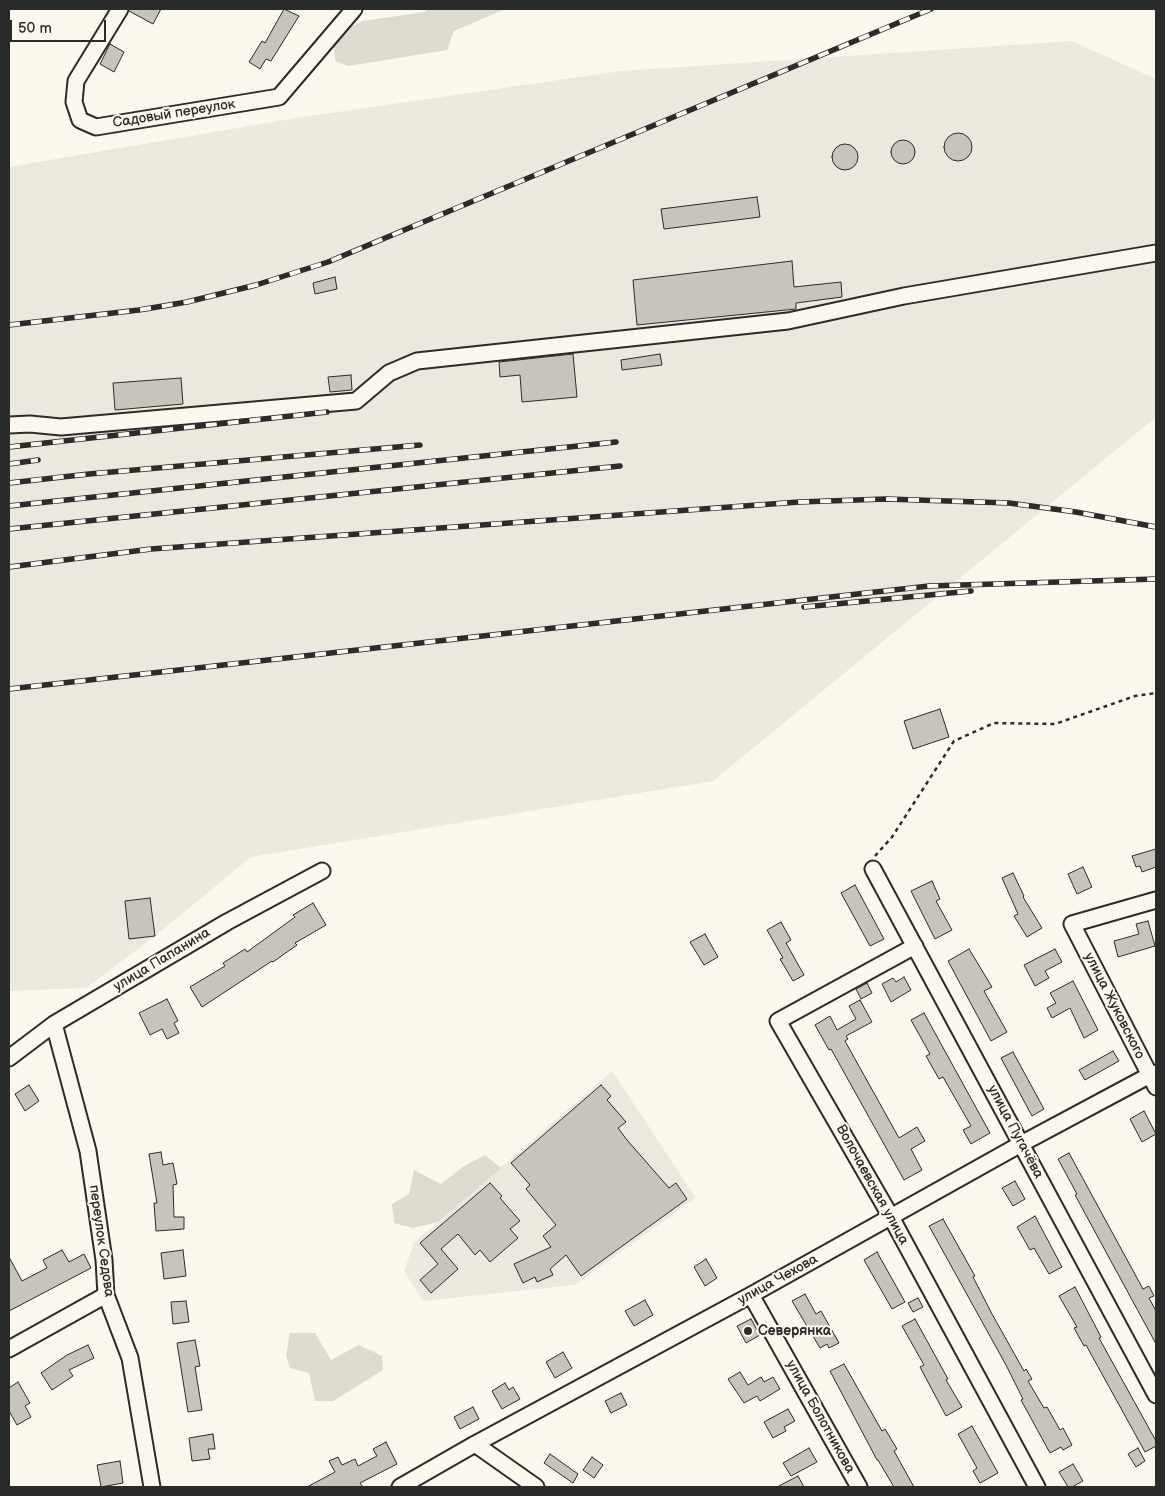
<!DOCTYPE html>
<meta charset="utf-8">
<style>
body{margin:0}
#map{position:relative;width:1165px;height:1496px;overflow:hidden;background:#fbf7ec;font-family:"Balsamiq Sans",sans-serif}
canvas{display:block}
.frame{position:absolute;inset:0;border:10px solid #2b2b2b;pointer-events:none}
.scale{position:absolute;left:10px;top:20px;width:96px;height:22px;box-sizing:border-box;border:2px solid #2b2b2b;border-top:0;padding-left:6px;font-size:15px;line-height:18px;white-space:nowrap;color:#2b2b2b;-webkit-text-stroke:4px #fbf7ec;paint-order:stroke}
</style>
<div id="map">
<canvas width="1165" height="1496"></canvas>
<div class="frame"></div>
<div class="scale">50 m</div>
</div>
<script>
const ctx = document.querySelector('canvas').getContext('2d');
ctx.lineJoin = 'round';
function fill(path, color) { ctx.fillStyle = color; ctx.fill(path, 'evenodd'); }
const toPath = rows => new Path2D(rows.map(r => 'M' + r).join(''));
function stroke(path, color, width, dash) { ctx.strokeStyle = color; ctx.lineWidth = width; ctx.lineCap = dash ? 'butt' : 'round'; ctx.setLineDash(dash || []); ctx.stroke(path); }
function label(font, color, halo, rows, align = 'center') {
  ctx.font = font + ' "Balsamiq Sans",sans-serif'; ctx.lineWidth = 4; ctx.setLineDash([]); ctx.textBaseline = 'middle'; ctx.strokeStyle = halo; ctx.fillStyle = color; for (const [text, x, y, turn = 0] of rows) {
    ctx.save(); ctx.translate(x, y); ctx.rotate((+turn || 0) * Math.PI / 180); ctx.textAlign = isNaN(turn) ? turn : align; if (halo) ctx.strokeText(text, 0, 0); ctx.fillText(text, 0, 0); ctx.restore();
  }
}
const built = toPath([
 [1072,41,1156,79,1156,417,713,781,251,857,155,936,86,988,9,991,9,167,296,118,621,71],
 [612,1071,696,1198,575,1285,423,1301,404,1271,414,1243]
]);
const green = toPath([
 [427,9,505,9,454,31,447,50,348,66,335,61,334,46,346,30,362,21,425,12],
 [485,1155,501,1168,438,1222,413,1228,394,1223,392,1204,409,1194,414,1170,441,1184,464,1166],
 [290,1333,315,1333,331,1360,359,1345,382,1356,383,1370,333,1401,315,1401,309,1373,290,1368,286,1355]
]);
const building = toPath([
 [129,9,161,9,153,24,129,11,129,9],
 [284,9,299,16,271,61,266,59,260,69,249,62,262,41,265,43,284,9],
 [110,44,124,52,114,72,100,64,110,44],
 '944 147a14 14 0 1 1 28 0a14 14 0 1 1-28 0Z',
 '891 152a12 12 0 1 1 24 0a12 12 0 1 1-24 0Z',
 '832 157a13 13 0 1 1 26 0a13 13 0 1 1-26 0Z',
 [757,197,760,217,664,229,661,209,757,197],
 [792,261,794,287,841,282,842,297,796,303,796,309,637,325,633,280,792,261],
 [335,277,337,289,315,294,313,283,335,277],
 [573,354,577,397,522,402,520,375,500,377,499,362,573,354],
 [660,354,662,365,622,370,621,360,660,354],
 [351,375,352,390,330,392,328,377,351,375],
 [181,378,183,404,115,410,113,383,181,378],
 [940,709,949,737,913,749,904,721,940,709],
 [1156,849,1156,867,1142,872,1140,866,1136,867,1132,856,1156,849],
 [1083,867,1092,887,1077,894,1068,874,1083,867],
 [1013,873,1024,896,1023,897,1042,928,1027,937,1014,916,1018,914,1002,878,1013,873],
 [932,881,940,899,936,901,952,930,935,939,911,891,932,881],
 [855,885,884,939,870,946,841,893,855,885],
 [150,898,155,936,129,939,125,901,150,898],
 [313,903,326,925,295,943,297,945,273,962,272,961,202,1007,190,987,225,966,223,963,245,949,247,952,295,917,293,915,313,903],
 [1148,921,1155,946,1118,957,1114,941,1139,934,1136,924,1148,921],
 [781,922,791,940,786,943,804,975,793,981,780,959,783,958,767,930,781,922],
 [705,934,718,957,704,965,690,942,705,934],
 [969,949,992,987,984,991,1007,1032,991,1041,948,961,969,949],
 [1055,949,1062,962,1045,971,1049,978,1035,986,1024,965,1055,949],
 [904,977,911,990,891,1002,882,984,893,978,896,982,904,977],
 [1073,981,1098,1030,1084,1038,1070,1008,1052,1018,1047,1008,1056,1003,1050,993,1073,981],
 [867,983,872,993,861,999,856,989,867,983],
 [167,999,178,1021,174,1023,179,1033,167,1039,162,1029,150,1035,139,1013,167,999],
 [860,1000,872,1022,846,1036,848,1039,845,1041,899,1138,917,1127,925,1141,911,1149,922,1170,904,1180,831,1049,829,1050,815,1025,830,1016,837,1030,856,1019,849,1006,860,1000],
 [924,1013,990,1133,971,1144,963,1130,971,1126,943,1077,939,1079,926,1056,930,1054,911,1020,924,1013],
 [1113,1051,1119,1061,1085,1080,1079,1070,1113,1051],
 [1013,1052,1044,1109,1032,1116,1001,1058,1013,1052],
 [29,1085,39,1101,25,1111,15,1094,29,1085],
 [601,1085,611,1096,607,1100,626,1122,618,1128,627,1140,669,1188,676,1183,687,1199,581,1276,566,1255,550,1269,553,1275,537,1282,535,1277,523,1283,514,1264,551,1247,543,1236,556,1225,526,1189,530,1185,511,1163,601,1085],
 [1144,1111,1156,1134,1142,1142,1130,1119,1144,1111],
 [161,1152,163,1165,173,1163,177,1184,173,1185,174,1217,184,1217,184,1229,156,1231,154,1203,157,1203,149,1154,161,1152],
 [1069,1153,1143,1289,1149,1286,1154,1296,1149,1298,1156,1311,1156,1344,1075,1195,1077,1194,1058,1159,1069,1153],
 [1015,1181,1025,1199,1013,1206,1002,1188,1015,1181],
 [490,1183,502,1196,500,1198,520,1221,510,1229,518,1238,490,1262,480,1250,475,1255,458,1234,441,1249,458,1269,431,1293,420,1280,438,1264,420,1243,490,1183],
 [1035,1216,1062,1267,1049,1274,1034,1248,1030,1250,1017,1227,1035,1216],
 [943,1219,975,1276,973,1277,992,1314,1024,1371,1026,1369,1032,1379,1028,1381,1044,1408,1047,1407,1060,1430,1063,1428,1072,1445,1063,1450,1061,1447,1050,1453,1021,1400,1023,1399,1006,1365,929,1226,943,1219],
 [62,1250,69,1262,84,1254,91,1268,9,1311,9,1257,22,1281,47,1268,43,1260,62,1250],
 [183,1250,186,1276,164,1279,161,1253,183,1250],
 [877,1252,905,1302,892,1309,864,1260,877,1252],
 [706,1259,717,1278,705,1286,694,1267,706,1259],
 [1075,1287,1101,1337,1099,1338,1156,1441,1156,1446,1145,1452,1086,1345,1084,1346,1074,1328,1077,1327,1059,1296,1075,1287],
 [805,1294,816,1314,821,1311,839,1343,829,1348,827,1344,820,1348,792,1301,805,1294],
 [918,1298,923,1307,913,1312,908,1303,918,1298],
 [645,1300,653,1315,634,1326,625,1311,645,1300],
 [186,1301,189,1322,173,1324,171,1302,186,1301],
 [751,1319,760,1335,746,1343,737,1326,751,1319],
 [915,1319,948,1379,946,1380,962,1407,946,1416,920,1367,924,1365,902,1326,915,1319],
 [195,1340,200,1366,195,1367,202,1410,188,1412,177,1343,195,1340],
 [88,1345,94,1358,69,1370,73,1376,52,1390,41,1373,67,1355,88,1345],
 [563,1352,572,1368,555,1378,546,1362,563,1352],
 [844,1364,882,1431,885,1429,897,1449,894,1451,914,1487,894,1487,878,1460,877,1460,830,1371,844,1364],
 [740,1372,748,1385,761,1377,764,1382,773,1377,780,1389,760,1401,757,1396,744,1403,728,1379,740,1372],
 [18,1382,30,1403,25,1406,31,1417,17,1425,9,1411,9,1388,18,1382],
 [505,1383,509,1390,513,1387,520,1399,502,1409,492,1391,505,1383],
 [621,1393,627,1405,611,1413,605,1401,621,1393],
 [473,1407,479,1419,460,1429,454,1417,473,1407],
 [788,1409,795,1421,784,1427,786,1431,773,1438,764,1422,788,1409],
 [972,1426,998,1473,980,1483,973,1471,977,1468,958,1434,972,1426],
 [213,1434,215,1449,208,1449,210,1459,192,1461,189,1438,213,1434],
 [386,1442,397,1464,360,1483,363,1487,307,1487,335,1472,329,1461,338,1457,342,1465,355,1459,358,1466,377,1456,373,1449,386,1442],
 [809,1448,817,1462,791,1476,783,1463,809,1448],
 [1138,1448,1145,1461,1136,1467,1128,1454,1138,1448],
 [550,1454,578,1474,573,1483,544,1463,550,1454],
 [592,1457,603,1465,594,1478,583,1470,592,1457],
 [120,1461,123,1483,101,1487,97,1465,120,1461],
 [1073,1464,1083,1481,1072,1487,1068,1487,1059,1472,1073,1464],
 [798,1476,804,1487,777,1487,798,1476]
]);
const path = toPath([
 [875,856,892,837,954,741,994,723,1055,724,1135,696,1156,693]
]);
const minor = toPath([
 [120,9,76,81,74,102,80,120,96,127,279,97,354,9],
 [9,425,30,424,61,427,356,401,389,373,417,361,788,321,904,296,1156,253],
 [873,869,1156,1395],
 [1156,900,1072,924,1156,1087],
 [915,946,778,1021,891,1217,1037,1487],
 [54,1024,88,1151,104,1260,106,1295,130,1358,152,1487],
 [9,1058,54,1024,227,922,322,871],
 [751,1295,859,1487],
 [9,1349,106,1295],
 [475,1444,536,1487],
 [400,1487,475,1444,751,1295,1021,1144,1150,1075,1156,1073]
]);
const rail = toPath([
 [9,325,139,310,187,302,256,285,328,262,931,9],
 [9,447,327,412],
 [9,464,38,460],
 [9,483,89,474,420,445],
 [9,506,616,442],
 [9,529,620,466],
 [9,567,151,549,799,502,886,499,1009,503,1076,512,1156,527],
 [804,607,971,591],
 [9,689,929,586,1156,579]
]);
const markers = [
 [748,1331,5,"#2b2b2b"]
];
const streetNames = [
 ["Садовый переулок",174,114,-9],
 ["улица Папанина",162,960,-31],
 ["улица Жуковского",1114,1006,63],
 ["улица Пугачёва",1015,1132,62],
 ["Волочаевская улица",872,1185,61],
 ["переулок Седова",101,1241,82],
 ["улица Чехова",778,1280,-29],
 ["улица Болотникова",820,1417,61]
];
const poiNames = [
 ["Северянка",758,1331]
];
fill(built, '#ebe8de');
fill(green, '#dddad0');
fill(building, '#c7c4bc');
stroke(building, '#2b2b2b', 1);
stroke(minor, '#2b2b2b', 19);
stroke(path, '#2b2b2b', 2.5, [4, 4]);
stroke(minor, '#fbf7ec', 15);
stroke(rail, '#2b2b2b', 5.5);
stroke(rail, '#fbf7ec', 4, [11]);
for (const [x, y, r, color] of markers) { const dot = new Path2D(); dot.arc(x, y, r, 0, 2 * Math.PI); ctx.fillStyle = color; ctx.fill(dot); stroke(dot, '#fbf7ec', 2); }
label('14px', '#2b2b2b', '#fbf7ec', streetNames);
label('bold 14px', '#2b2b2b', '#fbf7ec', poiNames, 'left');
</script>
